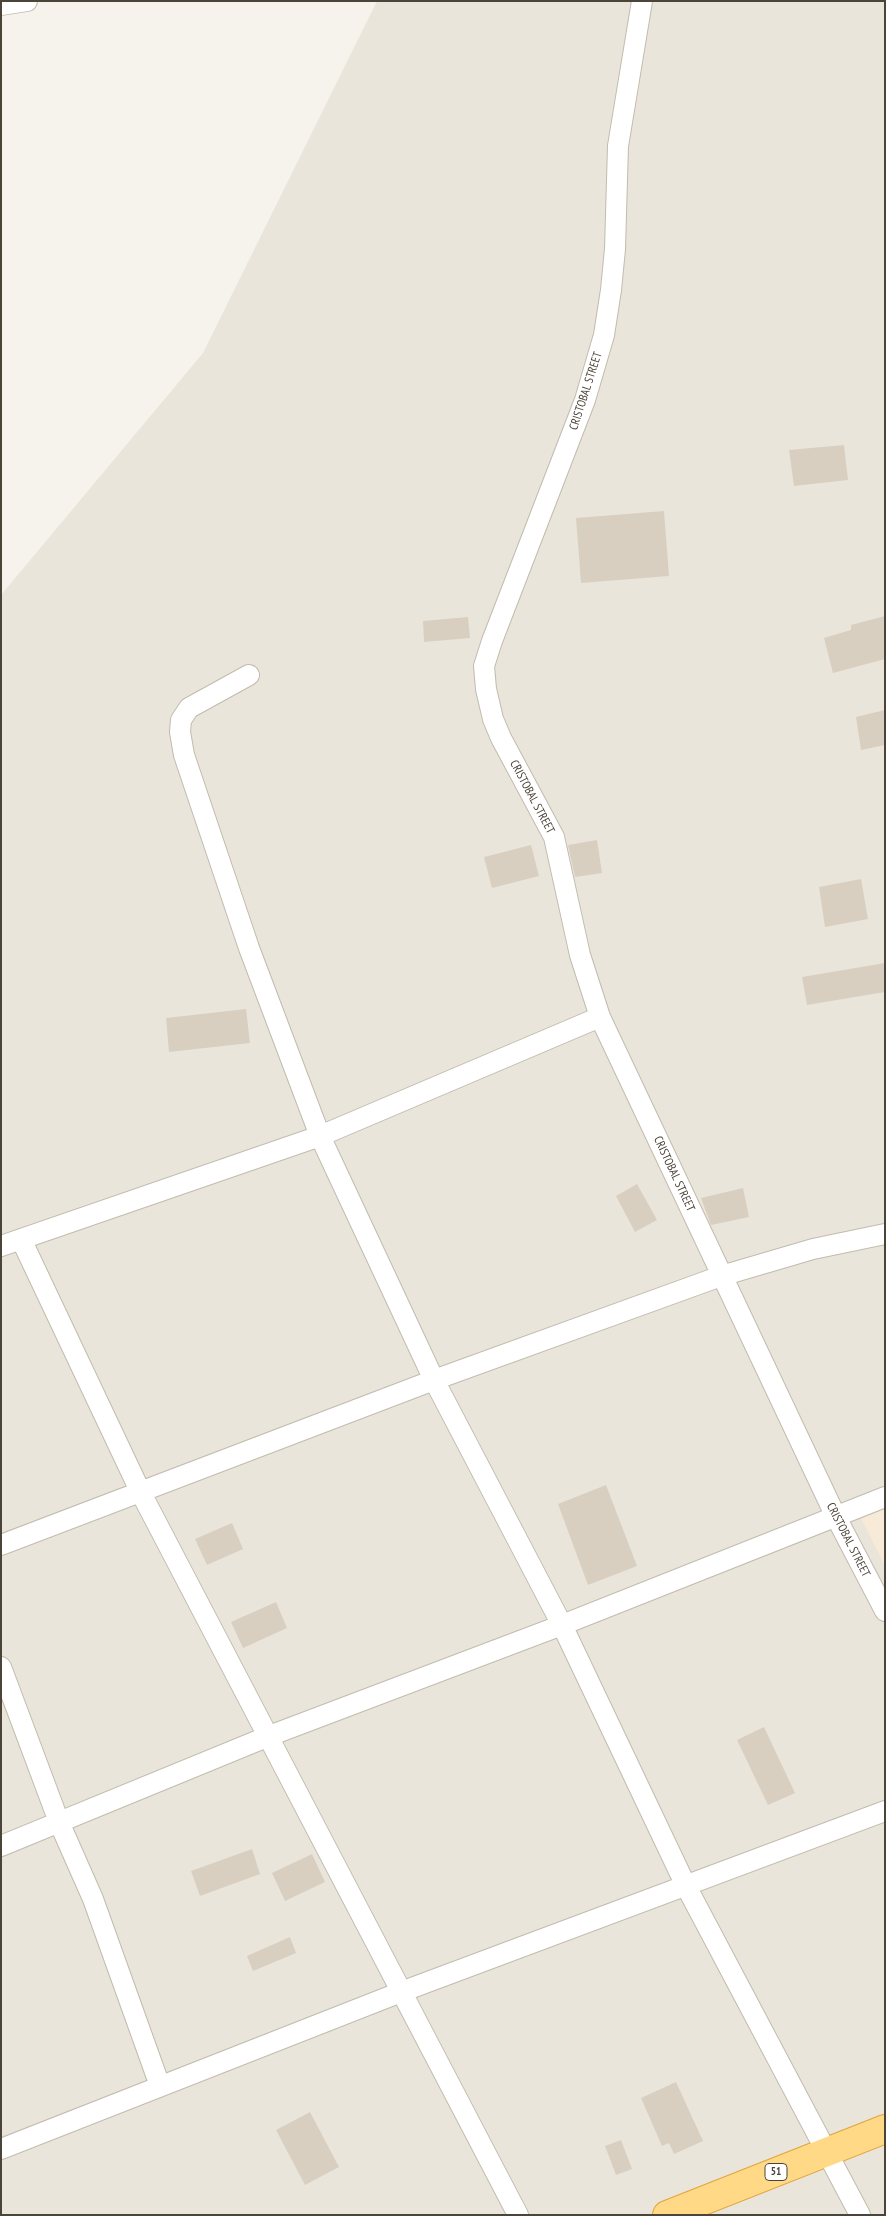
<!DOCTYPE html>
<style>
body{margin:0}
#map{position:relative;width:886px;height:2216px;overflow:hidden;background:#f6f3ec;font-family:"PT Sans Narrow",sans-serif}
canvas{display:block}
.frame{position:absolute;inset:0;border:2px solid #4b4439;pointer-events:none}
</style>
<div id="map">
<canvas width="886" height="2216"></canvas>
<div class="frame"></div>
</div>
<script>
const ctx = document.querySelector('canvas').getContext('2d');
ctx.lineJoin = 'round';
function fill(path, color) { ctx.fillStyle = color; ctx.fill(path, 'evenodd'); }
const toPath = rows => new Path2D(rows.map(r => 'M' + r).join(''));
function stroke(path, color, width, dash) { ctx.strokeStyle = color; ctx.lineWidth = width; ctx.lineCap = dash ? 'butt' : 'round'; ctx.setLineDash(dash || []); ctx.stroke(path); }
function label(font, color, halo, rows, align = 'center') {
  ctx.font = font + ' "PT Sans Narrow",sans-serif'; ctx.lineWidth = 5; ctx.setLineDash([]); ctx.textBaseline = 'middle'; ctx.strokeStyle = halo; ctx.fillStyle = color; for (const [text, x, y, turn = 0] of rows) {
    ctx.save(); ctx.translate(x, y); ctx.rotate((+turn || 0) * Math.PI / 180); ctx.textAlign = isNaN(turn) ? turn : align; if (halo) ctx.strokeText(text, 0, 0); ctx.fillText(text, 0, 0); ctx.restore();
  }
}
const residential = toPath([
 [377,1,885,1,885,2215,1,2215,1,595,203,353]
]);
const commercial = toPath([
 [885,1502,885,1566,858,1513]
]);
const building = toPath([
 [844,445,848,480,794,486,789,450],
 [664,511,669,576,581,583,576,518],
 [885,616,885,659,833,673,824,638,851,630,851,625],
 [468,617,470,638,424,642,423,621],
 [885,710,885,745,861,750,856,717],
 [597,840,602,873,575,877,568,845],
 [531,845,539,876,492,888,484,857],
 [861,879,868,919,825,927,819,887],
 [885,963,885,992,807,1005,802,977],
 [246,1009,250,1043,169,1052,166,1018],
 [637,1184,657,1220,635,1232,616,1196],
 [743,1188,749,1217,711,1225,701,1198],
 [606,1485,637,1566,588,1585,558,1504],
 [232,1523,243,1549,207,1565,195,1539],
 [276,1602,287,1628,243,1648,231,1622],
 [764,1727,795,1793,768,1805,737,1740],
 [252,1849,260,1874,200,1896,191,1871],
 [312,1854,325,1882,285,1901,272,1873],
 [290,1937,296,1953,253,1971,247,1956],
 [676,2082,703,2141,674,2154,669,2143,662,2146,641,2098],
 [310,2112,339,2167,305,2185,276,2130],
 [621,2140,632,2169,616,2175,605,2146]
]);
const minor = toPath([
 [642,1,618,146,615,249,611,290,604,335,585,400,492,641,484,666,486,689,493,719,501,738,554,837,580,955,600,1017,836,1517,885,1611],
 [1,5,27,1],
 [249,675,189,708,181,720,180,732,184,755,249,948,320,1136,434,1380,562,1625,686,1886,860,2215],
 [21,1239,141,1493,518,2215],
 [1,1246,320,1136,600,1017],
 [1,1545,434,1380,721,1276,813,1249,885,1234],
 [1,1667,59,1822,93,1899,160,2086],
 [1,1846,269,1736,562,1625,885,1497],
 [1,2149,401,1992,885,1811]
]);
const trunk = toPath([
 [667,2215,885,2129]
]);
const shields = [
 [776,2172,22]
];
const shieldNames = [
 ["51",776,2172]
];
const streetNames = [
 ["CRISTOBAL STREET",586,391,-72],
 ["CRISTOBAL STREET",532,797,62],
 ["CRISTOBAL STREET",674,1174,65],
 ["CRISTOBAL STREET",848,1540,63]
];
fill(residential, '#eae5da');
fill(commercial, '#f7ead8');
fill(building, '#d8cfc1');
stroke(minor, '#c2bbae', 22);
stroke(trunk, '#e0a43c', 30);
stroke(minor, '#fff', 20);
stroke(trunk, '#ffd985', 28);
for (const [x, y, w] of shields) { const box = new Path2D(); box.roundRect(x - w / 2, y - 8.5, w, 17, 4); ctx.fillStyle = '#fff'; ctx.fill(box); stroke(box, '#4b4439', 1); }
label('bold 11px', '#4b4439', null, shieldNames);
label('12px', '#4b4439', '#fff', streetNames);
</script>
